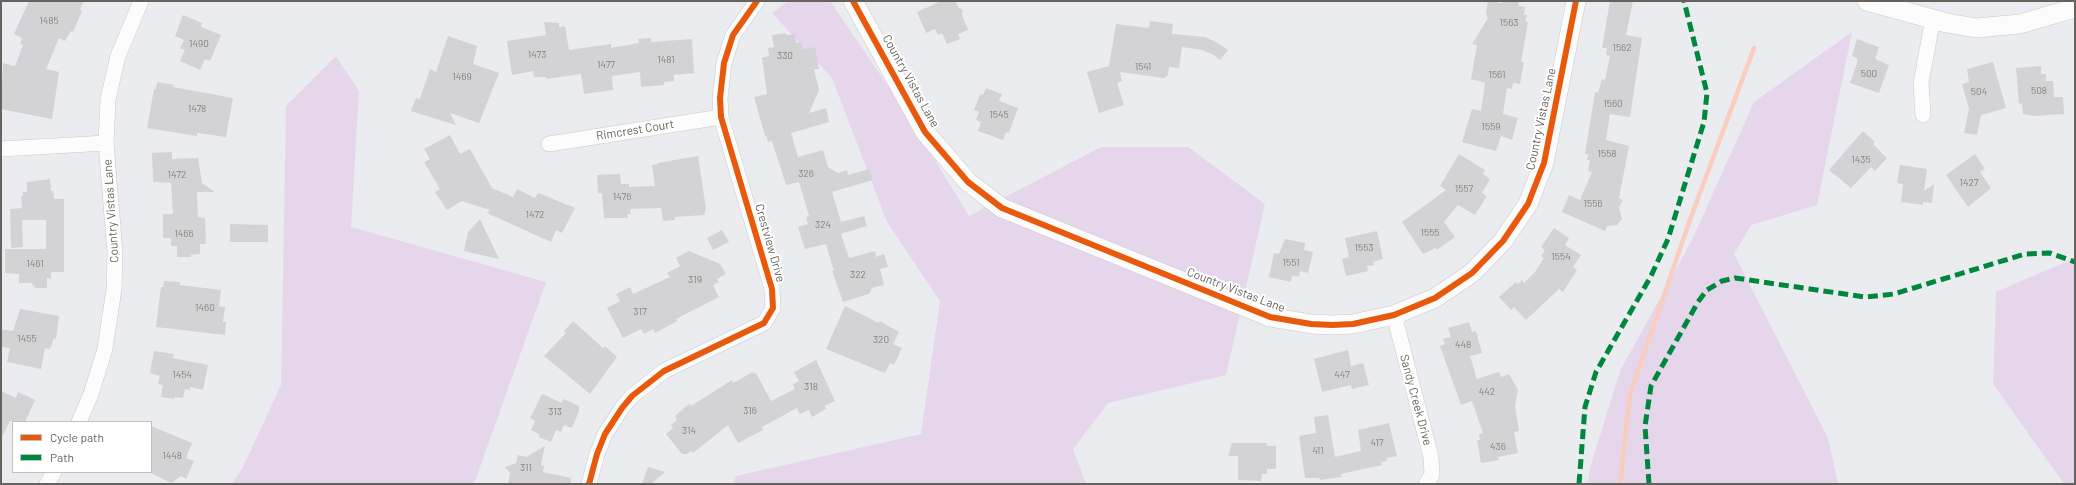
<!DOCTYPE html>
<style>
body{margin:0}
#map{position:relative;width:2076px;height:485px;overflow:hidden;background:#eaecef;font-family:Barlow,sans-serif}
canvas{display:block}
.frame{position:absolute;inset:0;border:2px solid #68625f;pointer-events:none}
.legend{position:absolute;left:12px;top:421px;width:140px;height:52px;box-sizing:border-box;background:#fff;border:1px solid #c3c0bf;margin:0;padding:5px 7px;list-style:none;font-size:12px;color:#68625f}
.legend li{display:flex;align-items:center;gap:8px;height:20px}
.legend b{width:20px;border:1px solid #c3c0bf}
</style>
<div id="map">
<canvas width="2076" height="485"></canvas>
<div class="frame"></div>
<ul class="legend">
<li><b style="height:5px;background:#e8590c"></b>Cycle path</li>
<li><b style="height:5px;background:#00873e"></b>Path</li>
</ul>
</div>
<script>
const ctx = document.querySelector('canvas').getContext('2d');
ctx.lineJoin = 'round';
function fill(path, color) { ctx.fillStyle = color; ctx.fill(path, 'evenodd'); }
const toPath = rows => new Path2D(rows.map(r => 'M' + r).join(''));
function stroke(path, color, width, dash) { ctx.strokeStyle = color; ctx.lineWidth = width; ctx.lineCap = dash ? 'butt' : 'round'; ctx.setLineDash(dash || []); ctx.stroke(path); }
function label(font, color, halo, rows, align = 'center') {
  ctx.font = font + ' Barlow,sans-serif'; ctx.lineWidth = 4; ctx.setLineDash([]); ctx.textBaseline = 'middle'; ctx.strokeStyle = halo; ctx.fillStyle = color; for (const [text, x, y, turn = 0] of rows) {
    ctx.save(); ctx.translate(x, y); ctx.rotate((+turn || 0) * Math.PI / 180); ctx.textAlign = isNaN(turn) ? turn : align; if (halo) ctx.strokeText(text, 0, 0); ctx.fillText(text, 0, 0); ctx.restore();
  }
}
const green = toPath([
 [788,1,830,1,903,108,969,216,1101,147,1188,147,1265,204,1226,375,1108,403,1073,449,1086,484,733,484,736,476,921,434,940,301,887,222,832,78,772,13],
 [1852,32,1817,205,1751,225,1734,254,1828,438,1838,484,1588,484,1590,468,1620,371,1692,240,1754,102],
 [336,56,359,91,351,227,546,282,474,484,231,484,242,469,281,385,286,106],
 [2075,258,2075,484,2064,484,1993,384,1996,292]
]);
const stream = toPath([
 [1620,484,1630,394,1691,217,1754,48]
]);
const building = toPath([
 [29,1,84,1,80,10,82,11,73,32,71,31,65,41,59,38,46,69,59,72,52,119,1,109,3,63,15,66,23,45,20,44,22,38,14,34],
 [941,1,955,1,959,8,963,10,962,15,968,30,958,34,960,39,947,44,942,33,938,35,935,29,926,33,917,12],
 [1488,1,1502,3,1502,1,1519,1,1518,6,1525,7,1524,15,1527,15,1525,21,1528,22,1521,62,1524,62,1520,84,1513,83,1512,89,1507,88,1503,114,1518,118,1512,140,1501,136,1496,151,1462,142,1472,109,1481,111,1485,83,1471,79,1477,45,1472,44,1488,18,1486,14],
 [1610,1,1633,1,1626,35,1642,38,1630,117,1610,114,1606,140,1629,146,1619,198,1623,200,1619,207,1622,219,1617,225,1607,226,1605,231,1562,212,1569,195,1580,200,1592,172,1588,171,1590,160,1587,160,1588,154,1585,154,1595,92,1598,93,1602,79,1605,80,1610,56,1606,55,1607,48,1602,48],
 [183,15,202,23,201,27,221,35,210,61,205,59,200,70,180,61,185,50,180,48,184,40,175,36],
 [1150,21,1173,24,1172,34,1205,37,1218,43,1228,50,1220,60,1212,54,1202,50,1182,47,1179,68,1169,67,1168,75,1164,78,1120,72,1122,81,1117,83,1124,105,1099,113,1087,72,1109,66,1116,24,1149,28],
 [544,22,559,23,559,27,565,26,569,50,611,44,611,48,639,43,638,39,651,38,651,42,692,39,694,73,674,75,674,81,664,82,664,85,641,87,640,72,612,76,613,90,584,94,581,74,546,79,546,77,534,77,533,71,512,75,507,41,546,35],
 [786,33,786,35,795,34,796,43,801,42,804,49,815,47,819,69,814,69,819,90,809,113,826,108,829,122,791,133,798,157,823,150,828,167,838,173,847,170,848,175,869,169,873,180,832,192,841,222,864,216,867,226,841,234,849,258,875,251,876,257,884,254,888,267,880,269,884,285,872,288,869,294,843,302,832,271,834,271,826,244,805,249,798,227,808,224,806,217,809,216,799,182,786,185,772,141,768,142,766,135,765,136,754,97,767,94,762,58,769,56,768,48,774,47,772,35],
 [448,36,477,46,473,64,499,73,479,123,450,113,456,125,411,111,416,98,420,99,430,69,436,72],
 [1857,39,1879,47,1875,59,1889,65,1879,93,1850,83,1857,63,1857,58,1852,56],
 [1993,62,2006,108,1981,115,1977,135,1964,133,1969,109,1962,84,1969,82,1967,69],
 [2041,66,2041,74,2046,74,2046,81,2053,81,2054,97,2063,97,2064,114,2033,116,2023,114,2022,103,2019,104,2016,68],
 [157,82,174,85,173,87,233,98,226,137,197,133,197,136,147,128,154,89,156,89],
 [986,88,1002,94,999,101,1018,108,1009,133,1006,132,1003,140,978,131,981,122,976,120,979,112,974,110,980,94,983,95],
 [1863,131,1875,142,1873,144,1887,158,1875,171,1871,167,1851,188,1829,170],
 [450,135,460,154,470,149,492,188,513,197,517,189,535,198,538,193,541,194,575,208,562,233,556,230,551,242,487,213,490,210,462,201,447,210,435,192,440,189,424,162,430,159,424,149],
 [172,152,172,159,198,158,202,183,215,192,197,192,198,217,205,218,206,241,205,244,200,244,200,254,191,255,191,257,177,257,177,246,171,246,171,238,163,238,163,214,173,214,171,183,153,182,152,153],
 [1459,154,1485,170,1483,174,1490,179,1482,193,1487,196,1475,215,1458,205,1444,222,1455,237,1437,250,1436,248,1423,254,1402,222,1446,190,1440,186],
 [1975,154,1985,169,1980,172,1991,188,1968,207,1946,175],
 [698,156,706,209,704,215,675,217,675,220,663,221,661,208,630,209,631,214,627,214,628,218,604,218,602,193,598,193,597,175,620,174,621,184,629,184,629,187,655,186,652,165,658,164,658,163],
 [1900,165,1927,169,1924,191,1934,184,1932,203,1923,202,1923,205,1901,202,1903,184,1897,183],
 [50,179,51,191,53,191,54,199,64,199,64,272,51,272,51,279,47,278,47,288,36,288,31,283,19,283,19,274,5,273,5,249,46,249,46,220,22,220,23,247,11,248,10,209,22,208,21,196,23,196,23,192,27,192,27,182],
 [480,219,499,259,464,251,468,232],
 [230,224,268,225,268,242,230,242],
 [1554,228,1569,238,1565,245,1581,255,1573,267,1577,270,1563,292,1559,289,1526,320,1514,307,1511,310,1499,297,1516,282,1518,284,1522,280,1524,283,1535,272,1544,258,1541,256,1545,250,1541,247],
 [722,230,729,242,713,250,707,238],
 [1377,231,1383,259,1373,262,1374,265,1367,266,1368,271,1346,276,1342,259,1349,257,1345,238],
 [1285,239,1305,243,1304,250,1313,252,1308,273,1300,271,1299,277,1292,275,1291,282,1269,277,1274,253,1279,254],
 [689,251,720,264,726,274,717,279,719,282,713,285,719,297,676,319,677,321,655,333,653,329,644,334,641,329,623,338,607,308,620,301,616,294,630,287,633,294,670,277,667,273,680,266,676,258],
 [164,281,180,282,180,285,221,290,219,306,225,307,223,322,226,322,225,335,156,327,161,287,163,287],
 [845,306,879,323,880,321,899,332,893,344,902,348,894,365,890,363,885,373,826,349],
 [20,309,59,316,56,339,54,338,50,349,45,348,41,369,7,362,10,348,1,347,1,329,13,331],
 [573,321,603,348,605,346,617,357,590,394,544,356,566,333,564,331],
 [1469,322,1472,332,1476,331,1482,353,1470,356,1477,379,1499,372,1501,377,1509,374,1518,390,1515,406,1519,431,1514,432,1518,453,1498,457,1499,460,1481,463,1477,440,1480,440,1479,434,1483,433,1472,401,1461,405,1440,346,1445,344,1443,339,1451,337,1448,328],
 [1348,350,1351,366,1363,363,1369,385,1352,389,1351,385,1322,392,1314,359],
 [154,351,174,354,173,358,208,365,203,390,190,387,190,390,185,389,183,398,175,397,174,399,161,397,163,385,158,384,160,376,150,373],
 [816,360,835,401,825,406,826,409,812,417,809,410,800,414,797,408,762,427,763,430,738,443,728,425,693,453,691,451,687,454,682,454,666,434,673,428,671,425,677,420,675,416,689,404,691,406,732,380,733,383,753,372,754,374,756,373,771,401,795,389,793,384,799,381,794,372],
 [1,391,16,398,18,392,35,400,25,422,10,421,1,439],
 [542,394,562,403,563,399,579,406,579,411,572,428,564,425,561,432,556,430,551,442,539,437,539,434,531,430,535,421,530,418],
 [1328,415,1335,457,1361,451,1358,430,1389,423,1397,456,1386,458,1387,461,1381,462,1382,465,1341,474,1342,477,1320,480,1319,478,1305,478,1299,436,1316,433,1314,417],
 [151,426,192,443,186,458,194,461,186,479,181,476,171,483,151,473],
 [1232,443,1267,443,1267,446,1276,446,1276,469,1267,469,1267,474,1262,474,1261,481,1238,480,1238,456,1228,456],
 [545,446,541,465,544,466,543,472,571,478,571,484,508,484,510,473,505,467,516,463,518,455,526,457],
 [648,467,665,472,651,484,642,484]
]);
const minor = toPath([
 [1923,115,1921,83,1933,18],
 [549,144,721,117],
 [1,149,106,143],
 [1394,315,1431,457,1432,475,1426,484],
 [79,422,91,394,105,349,114,289,115,253,106,143,108,99,118,56,141,1],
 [47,484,54,472],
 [589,484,597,454,605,434,622,408,632,396,664,371,764,323,773,308,772,289,721,117,720,98,724,63,733,35,757,1]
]);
const tertiary = toPath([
 [853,1,925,132,968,182,1002,208,1270,317,1311,324,1332,325,1353,324,1394,315,1435,298,1472,273,1503,241,1528,204,1544,163,1576,1],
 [1867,1,1947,23,1976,28,2020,24,2075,8]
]);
const quiet = toPath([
 [1579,484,1585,407,1596,372,1651,276,1668,239,1704,122,1707,93,1684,1],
 [1649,484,1645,426,1651,386,1698,302,1707,290,1722,281,1735,278,1865,297,1894,294,2025,254,2050,253,2075,262]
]);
const cycleway = toPath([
 [853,1,925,132,968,182,1002,208,1270,317,1311,324,1332,325,1353,324,1394,315,1435,298,1472,273,1503,241,1528,204,1544,163,1576,1],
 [589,484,597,454,605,434,622,408,632,396,664,371,764,323,773,308,772,289,721,117,720,98,724,63,733,35,757,1]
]);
const numberNames = [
 ["1485",49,21],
 ["1563",1509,23],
 ["1490",199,44],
 ["1562",1622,48],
 ["1473",537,55],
 ["330",785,56],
 ["1481",666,60],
 ["1477",606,65],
 ["1541",1143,67],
 ["500",1869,74],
 ["1561",1497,75],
 ["1469",462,77],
 ["508",2039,91],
 ["504",1979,92],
 ["1560",1613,104],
 ["1478",197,109],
 ["1545",999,115],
 ["1559",1491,127],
 ["1558",1607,154],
 ["1435",1861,160],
 ["326",806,174],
 ["1472",177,175],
 ["1427",1969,183],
 ["1557",1464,189],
 ["1476",622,197],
 ["1556",1593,204],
 ["1472",535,215],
 ["324",823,225],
 ["1555",1430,233],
 ["1466",184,234],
 ["1553",1364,248],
 ["1554",1561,257],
 ["1551",1291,263],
 ["1461",35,264],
 ["322",858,275],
 ["319",695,280],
 ["1460",205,308],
 ["317",640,312],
 ["1455",27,339],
 ["320",881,340],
 ["448",1463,345],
 ["1454",182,375],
 ["447",1342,375],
 ["318",811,387],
 ["442",1487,392],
 ["316",750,411],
 ["313",555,412],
 ["314",689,431],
 ["417",1377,443],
 ["436",1498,447],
 ["411",1318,451],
 ["1448",172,456],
 ["311",526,468]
];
const streetNames = [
 ["Country Vistas Lane",911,81,61],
 ["Country Vistas Lane",1541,119,-78],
 ["Rimcrest Court",635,130,-9],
 ["Country Vistas Lane",111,211,-94],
 ["Crestview Drive",770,243,74],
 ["Country Vistas Lane",1236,290,21],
 ["Sandy Creek Drive",1416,400,75]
];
fill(green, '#e6d6ec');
stroke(stream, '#f9cdbf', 4.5);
fill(building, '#d3d3d5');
stroke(minor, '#cacacb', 16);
stroke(tertiary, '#cacacb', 20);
stroke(minor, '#fcfcfd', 15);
stroke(tertiary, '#fcfcfd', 19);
stroke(quiet, '#00873e', 5, [10, 5]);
stroke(cycleway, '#e8590c', 6);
label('10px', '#84807e', null, numberNames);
label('12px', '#68625f', '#fff', streetNames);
</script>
